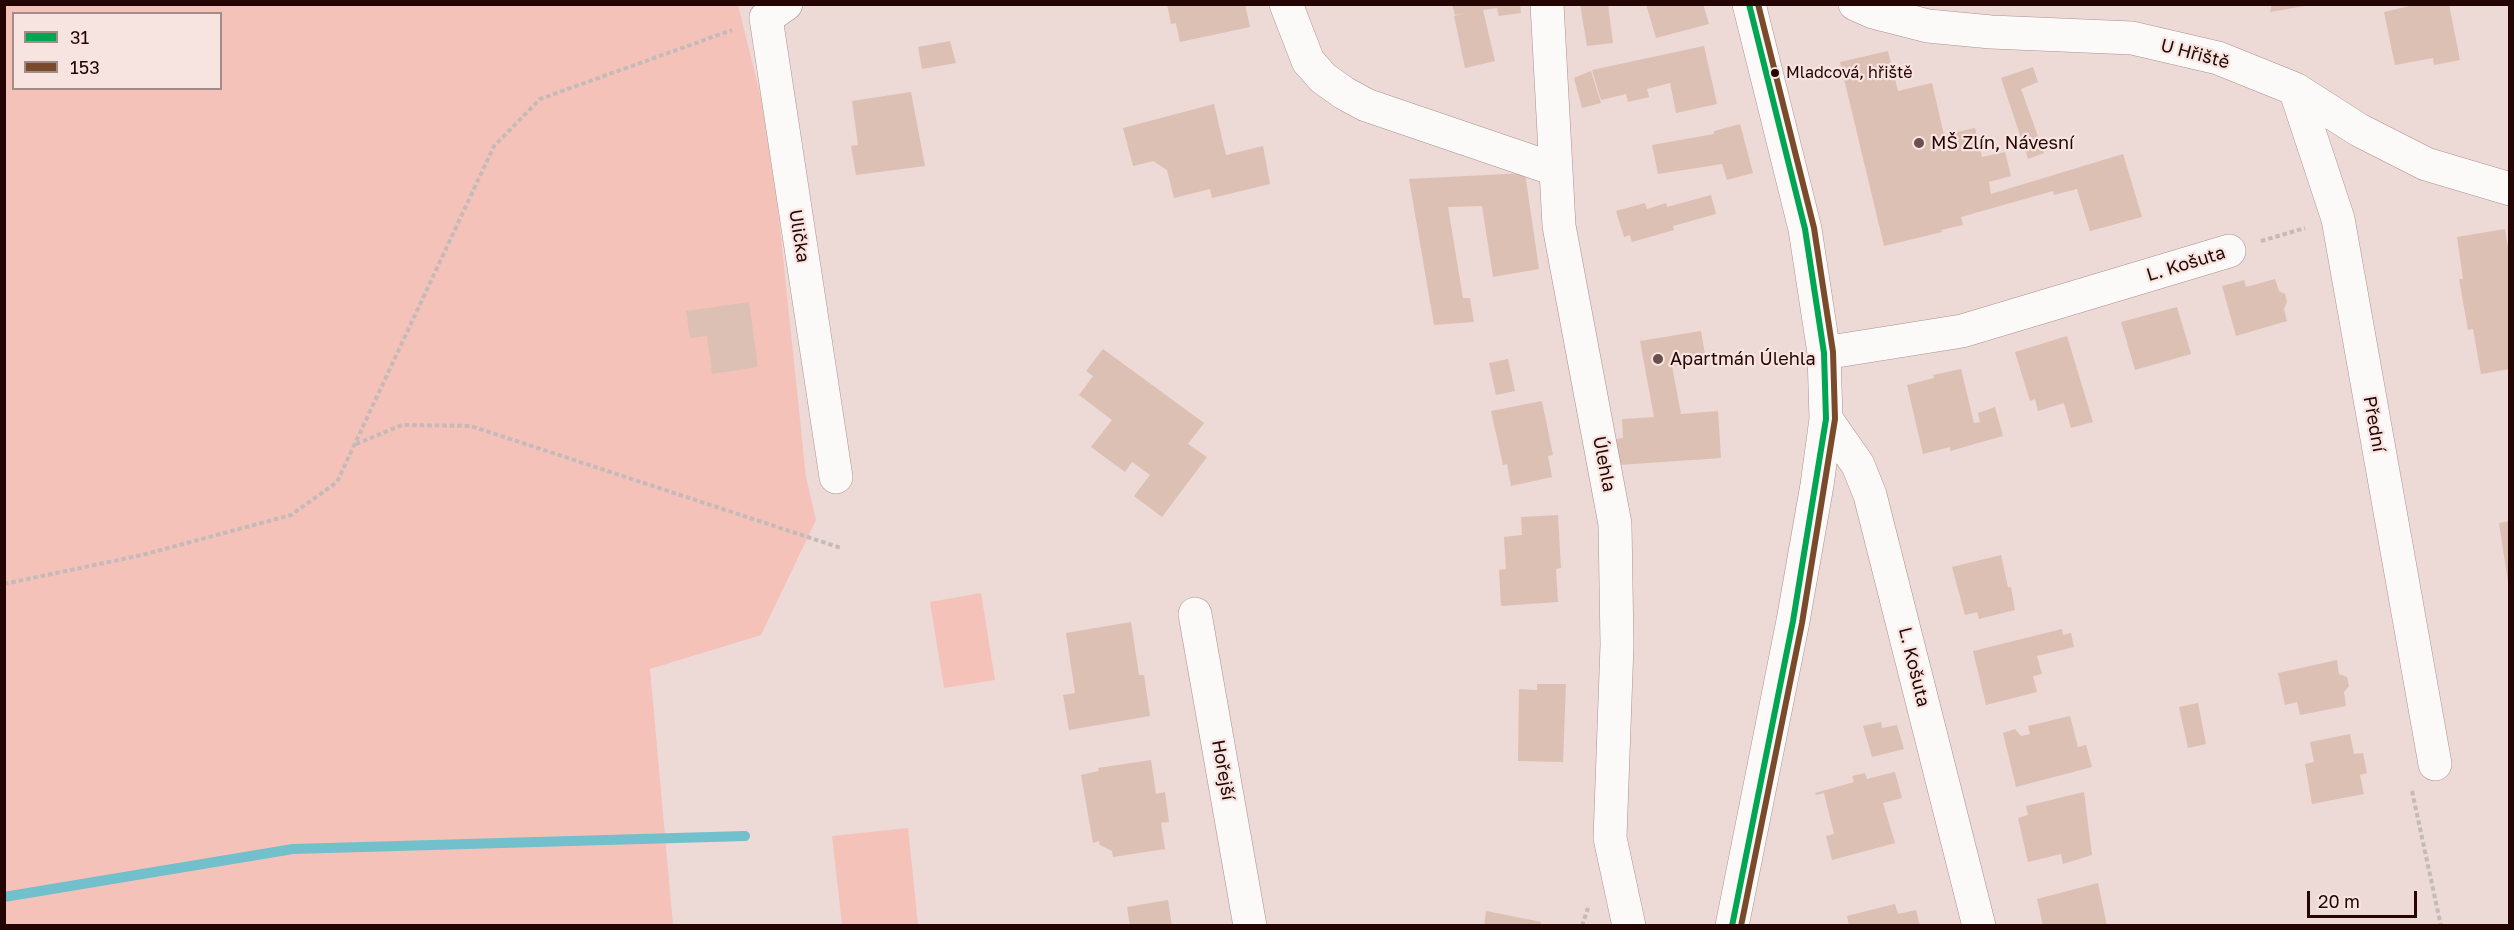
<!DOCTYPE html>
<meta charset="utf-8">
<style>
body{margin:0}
#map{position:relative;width:2514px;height:930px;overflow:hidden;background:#edd9d5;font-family:"Golos Text",sans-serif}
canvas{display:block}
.frame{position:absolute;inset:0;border:6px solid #240503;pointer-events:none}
.legend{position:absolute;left:12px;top:12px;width:210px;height:78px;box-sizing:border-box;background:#f7e4e0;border:2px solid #a38b88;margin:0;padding:8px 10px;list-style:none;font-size:18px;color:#240503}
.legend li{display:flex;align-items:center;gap:12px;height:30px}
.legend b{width:30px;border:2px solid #a38b88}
.scale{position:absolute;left:2307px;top:891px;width:110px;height:27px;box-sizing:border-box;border:3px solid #240503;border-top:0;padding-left:8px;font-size:18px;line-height:21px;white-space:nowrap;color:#240503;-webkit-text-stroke:4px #f7e4e0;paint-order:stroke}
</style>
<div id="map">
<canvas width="2514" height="930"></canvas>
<div class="frame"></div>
<ul class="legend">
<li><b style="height:8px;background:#00a651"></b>31</li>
<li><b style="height:8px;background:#7a4b2a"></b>153</li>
</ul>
<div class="scale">20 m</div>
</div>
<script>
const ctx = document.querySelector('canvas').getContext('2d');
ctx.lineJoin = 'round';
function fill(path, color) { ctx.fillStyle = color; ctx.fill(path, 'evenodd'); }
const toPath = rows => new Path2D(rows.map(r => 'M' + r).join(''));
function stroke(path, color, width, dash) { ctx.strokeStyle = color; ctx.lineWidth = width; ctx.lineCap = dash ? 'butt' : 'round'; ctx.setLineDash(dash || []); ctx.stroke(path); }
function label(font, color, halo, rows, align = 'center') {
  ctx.font = font + ' "Golos Text",sans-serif'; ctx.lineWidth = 4.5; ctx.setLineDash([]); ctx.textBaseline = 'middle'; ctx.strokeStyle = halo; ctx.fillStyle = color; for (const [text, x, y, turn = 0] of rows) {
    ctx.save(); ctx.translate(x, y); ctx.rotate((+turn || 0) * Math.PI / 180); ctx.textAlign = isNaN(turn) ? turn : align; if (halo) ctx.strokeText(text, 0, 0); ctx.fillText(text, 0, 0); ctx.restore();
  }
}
const green = toPath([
 [5,5,738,5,761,98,778,209,806,477,816,520,761,635,650,669,673,925,5,926],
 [14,14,220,14,220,88,14,88],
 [981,593,995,680,944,688,930,602],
 [908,828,918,925,842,925,832,836]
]);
const stream = toPath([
 [4,897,293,849,745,836]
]);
const building = toPath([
 [1167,4,1245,4,1250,27,1180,42,1176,23,1171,24],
 [1452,4,1520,4,1521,13,1499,16,1497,8,1483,10,1495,61,1465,68,1454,16,1466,13,1455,15],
 [1580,4,1608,4,1613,43,1587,46],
 [1646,4,1703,4,1709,24,1656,38],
 [2272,4,2305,4,2305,6,2270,12],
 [2418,4,2449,4,2460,60,2434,65,2433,58,2395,65,2384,12],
 [950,41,956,63,922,69,918,47],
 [1704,46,1717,104,1676,113,1670,83,1647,89,1649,97,1628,102,1626,94,1601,100,1592,70],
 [1888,51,1898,91,1932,83,1944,135,1975,128,1982,157,2005,152,2011,176,1989,182,1991,194,2123,154,2142,217,2090,231,2077,189,2054,195,2053,191,1961,217,1963,225,1941,230,1942,232,1884,246,1840,62],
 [2033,67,2038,82,2021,89,2044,153,2028,159,2001,78],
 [1591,71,1601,103,1582,108,1574,78],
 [911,92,925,166,856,175,851,146,858,145,852,101],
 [1214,104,1226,155,1263,146,1270,184,1212,198,1210,189,1174,198,1167,170,1153,161,1133,166,1123,128],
 [1740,124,1753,173,1727,180,1722,164,1658,174,1652,145,1714,134,1714,131],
 [1525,173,1539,269,1493,277,1482,206,1448,207,1463,298,1470,298,1474,322,1434,325,1409,179],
 [1711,195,1716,214,1673,226,1674,230,1632,242,1630,235,1624,237,1616,211,1645,203,1647,209,1666,203,1667,207],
 [2505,229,2510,259,2510,369,2481,374,2473,329,2468,330,2459,279,2463,279,2457,237],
 [2275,279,2279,291,2285,294,2287,302,2284,309,2287,321,2236,336,2222,286,2244,280,2246,287],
 [749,302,758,367,712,374,707,336,690,338,686,311],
 [2177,307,2191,354,2135,370,2121,322],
 [1701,331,1706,360,1672,366,1681,414,1718,411,1721,458,1619,465,1616,439,1623,438,1622,419,1654,417,1640,341],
 [2067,336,2093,422,2071,428,2064,403,2038,411,2035,399,2030,401,2015,352],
 [1103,349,1204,423,1188,444,1207,457,1162,517,1134,496,1150,475,1132,462,1125,472,1091,447,1112,420,1079,395,1093,376,1086,371],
 [1508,359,1515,391,1496,395,1489,363],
 [1961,369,1974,423,1980,422,1978,413,1995,407,2003,436,1950,451,1950,447,1923,454,1907,385,1934,378,1933,375],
 [1542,401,1553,455,1548,456,1552,477,1511,486,1507,464,1503,465,1491,411],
 [1558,515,1561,568,1556,569,1558,602,1501,606,1499,570,1506,569,1504,537,1522,535,1521,517],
 [2510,521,2510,581,2508,582,2499,523],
 [2001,555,2008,587,2011,587,2015,610,1979,619,1977,612,1965,615,1952,567],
 [1131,622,1139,675,1144,675,1150,716,1069,730,1063,695,1075,693,1066,633],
 [2062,629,2063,635,2071,633,2074,647,2037,656,2042,674,2033,676,2037,692,1986,705,1973,651],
 [2337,660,2339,674,2347,677,2349,686,2344,692,2346,706,2300,715,2297,702,2285,705,2278,673],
 [1537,684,1566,684,1563,762,1518,761,1519,689,1537,690],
 [2198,703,2206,744,2188,748,2179,707],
 [2070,716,2078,747,2086,745,2092,767,2016,787,2003,733,2015,729,2021,736,2030,734,2028,726],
 [1881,722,1882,728,1897,725,1904,749,1872,757,1863,726],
 [2350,734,2354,754,2363,753,2367,773,2360,775,2364,794,2312,804,2305,764,2314,762,2310,742],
 [1151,760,1156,794,1165,792,1169,822,1161,823,1165,849,1113,857,1112,851,1100,845,1099,841,1093,843,1081,775,1099,771,1098,768],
 [1895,772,1902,798,1883,803,1895,843,1832,860,1826,836,1834,834,1824,793,1816,795,1815,793,1854,782,1852,776,1865,773,1867,779],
 [2084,792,2092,855,2063,864,2061,854,2028,862,2018,818,2028,815,2026,806],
 [2098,883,2107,926,2043,926,2037,899],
 [1168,900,1172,926,1130,926,1127,907],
 [1895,904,1898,914,1916,910,1920,926,1849,926,1847,916],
 [1486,911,1541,922,1540,926,1484,926]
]);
const path = toPath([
 [2261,241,2305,228],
 [356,444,402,425,471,426,841,548],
 [4,584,142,555,291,515,337,482,494,146,540,99,732,30],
 [2412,791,2441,926],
 [1582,926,1588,908]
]);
const minor = toPath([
 [786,4,766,18,836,477],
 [1286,4,1308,61,1323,78,1344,93,1366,105,1554,169],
 [1547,4,1559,226,1615,524,1617,645,1610,838,1629,926],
 [1855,4,1873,12,1928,26,1991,32,2132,38,2218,58,2295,89,2359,130,2426,164,2510,189],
 [2295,89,2338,219,2435,764],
 [1824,353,1962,331,2229,251],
 [1826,419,1858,465,1870,495,1979,926],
 [1195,614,1250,926],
 [1732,926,1793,621,1817,485,1826,419,1824,353,1805,229,1749,4]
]);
const bus1 = toPath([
 [1732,926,1793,621,1826,419,1824,353,1805,229,1749,4]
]);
const bus2 = toPath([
 [1741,926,1802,623,1835,419,1833,352,1814,228,1758,4]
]);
const markers = [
 [1775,73,5,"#240503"],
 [1919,143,6,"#6a4f4c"],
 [1658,359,6,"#6a4f4c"]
];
const busNames = [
 ["Mladcová, hřiště",1786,73]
];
const streetNames = [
 ["U Hřiště",2195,54,15],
 ["Ulička",799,236,81],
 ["L. Košuta",2186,264,-17],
 ["Přední",2374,424,80],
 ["Úlehla",1604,464,79],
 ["L. Košuta",1914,667,76],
 ["Hořejší",1223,770,80]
];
const poiNames = [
 ["MŠ Zlín, Návesní",1931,143],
 ["Apartmán Úlehla",1670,359]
];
fill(green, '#f5c2ba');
stroke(stream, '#71c0cb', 10);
fill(building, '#dcc0b4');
stroke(minor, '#aa928f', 34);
stroke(path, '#c4bbb9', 4, [4.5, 3]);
stroke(minor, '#fcf9f9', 33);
stroke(bus1, '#00a651', 6);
stroke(bus2, '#7a4b2a', 6);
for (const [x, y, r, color] of markers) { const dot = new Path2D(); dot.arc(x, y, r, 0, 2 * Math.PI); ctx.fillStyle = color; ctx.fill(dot); stroke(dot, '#f7e4e0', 2); }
label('16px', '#240503', '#f7e4e0', busNames, 'left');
label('18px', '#240503', '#f7e4e0', streetNames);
label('18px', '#240503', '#f7e4e0', poiNames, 'left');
</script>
